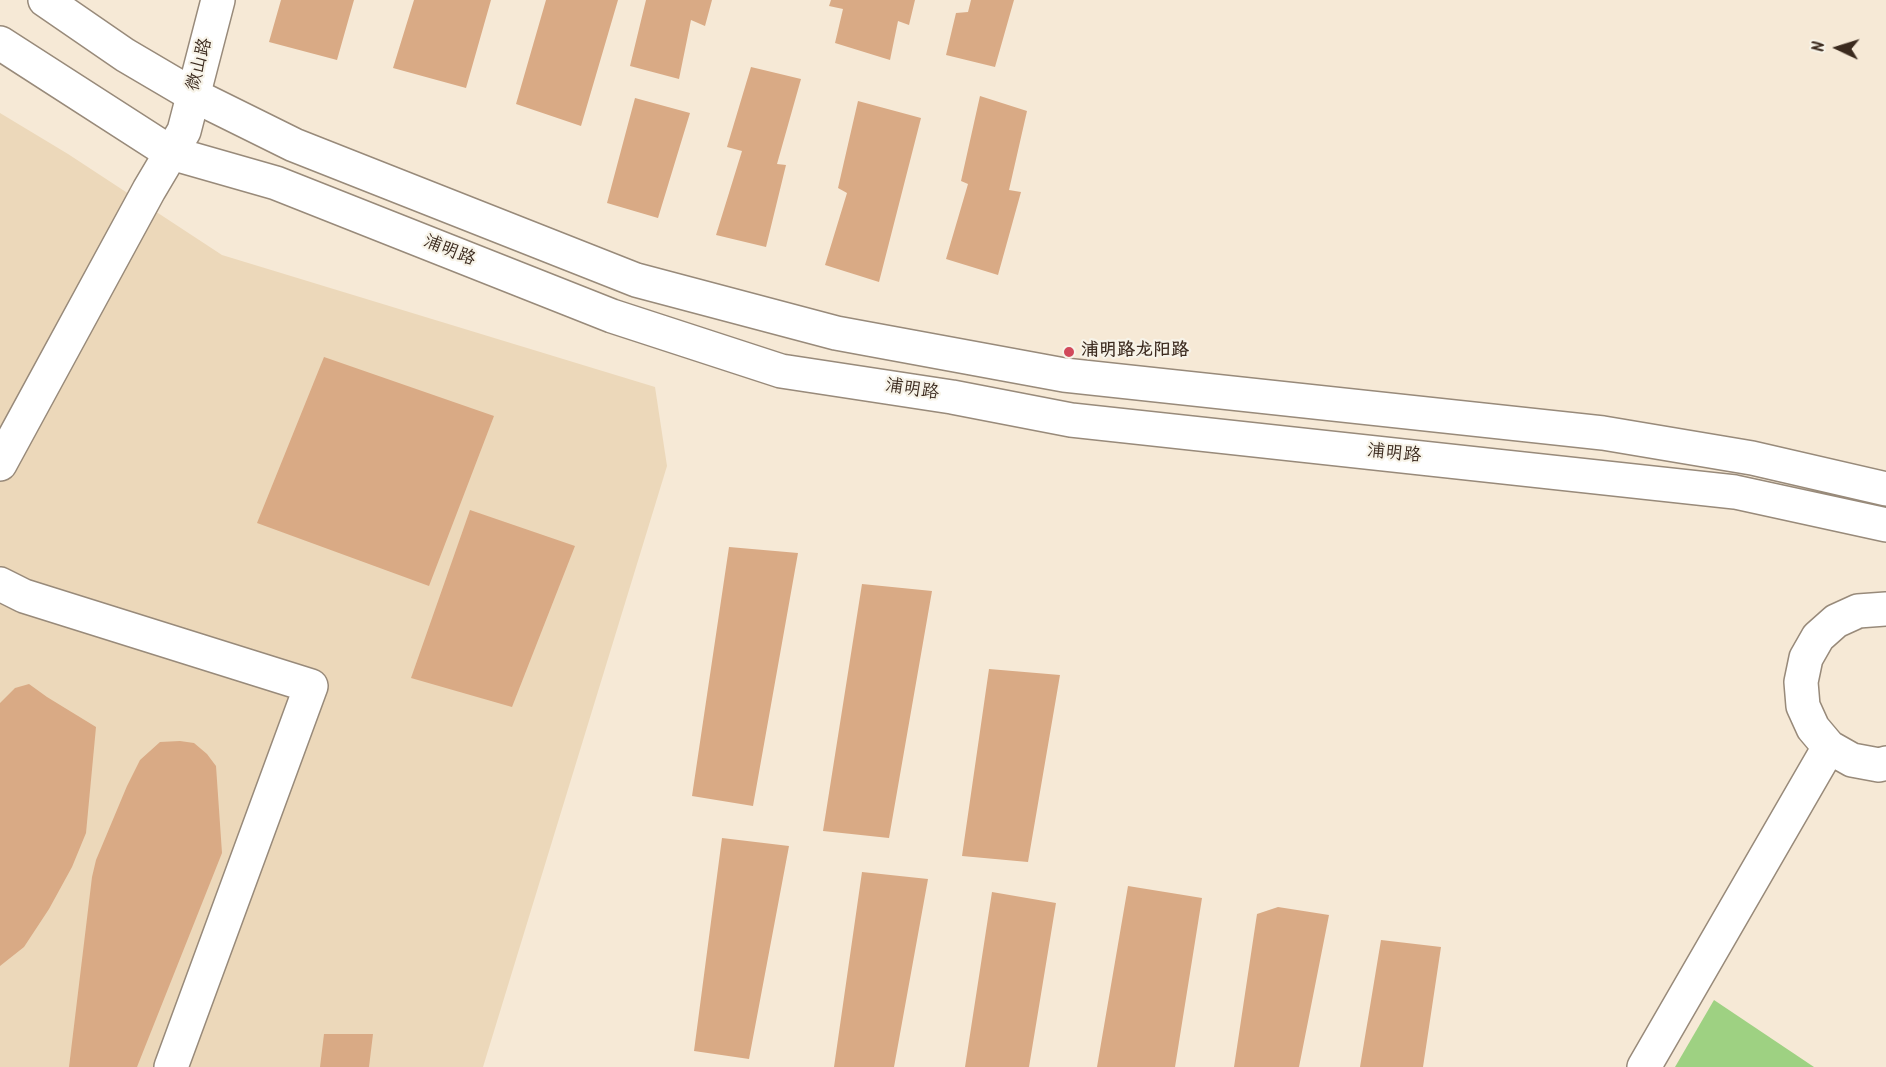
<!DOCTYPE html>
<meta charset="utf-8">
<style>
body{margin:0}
#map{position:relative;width:1886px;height:1067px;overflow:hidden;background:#f6e9d6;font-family:Kalam,sans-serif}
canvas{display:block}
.north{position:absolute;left:1808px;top:18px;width:60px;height:60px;-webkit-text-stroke:4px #f7f3e8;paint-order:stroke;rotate:274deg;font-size:16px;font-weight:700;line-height:24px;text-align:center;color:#3b2a1e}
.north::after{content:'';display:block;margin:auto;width:21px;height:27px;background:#3b2a1e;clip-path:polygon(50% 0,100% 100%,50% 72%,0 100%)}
</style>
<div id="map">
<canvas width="1886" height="1067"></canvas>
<div class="north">N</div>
</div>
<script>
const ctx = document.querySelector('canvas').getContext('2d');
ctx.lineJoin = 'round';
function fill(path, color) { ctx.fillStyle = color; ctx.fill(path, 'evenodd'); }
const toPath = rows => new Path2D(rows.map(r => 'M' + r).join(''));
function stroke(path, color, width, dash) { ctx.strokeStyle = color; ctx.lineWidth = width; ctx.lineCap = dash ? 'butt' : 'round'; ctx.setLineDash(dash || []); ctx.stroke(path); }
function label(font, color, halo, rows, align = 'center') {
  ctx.font = font + ' Kalam,"LXGW WenKai TC",sans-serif'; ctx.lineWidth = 4.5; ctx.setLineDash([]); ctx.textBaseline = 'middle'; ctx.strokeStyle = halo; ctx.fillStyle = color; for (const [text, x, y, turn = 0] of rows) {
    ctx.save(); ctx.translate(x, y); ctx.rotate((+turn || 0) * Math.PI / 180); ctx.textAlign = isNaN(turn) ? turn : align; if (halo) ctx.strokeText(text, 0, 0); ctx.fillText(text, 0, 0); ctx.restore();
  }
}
const built = toPath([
 [0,113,68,154,222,255,655,387,667,466,483,1067,0,1067]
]);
const green = toPath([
 [1714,1000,1814,1067,1675,1067]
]);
const building = toPath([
 [281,0,354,0,337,60,269,42],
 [414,0,491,0,466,88,393,68],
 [546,0,618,0,581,126,516,104],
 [646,0,712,0,705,26,691,20,679,79,630,66],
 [831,0,915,0,909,25,898,21,890,60,835,43,843,9,829,6],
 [971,0,1014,0,995,67,946,55,956,13,968,12],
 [751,67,801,79,777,164,786,165,766,247,716,235,742,151,727,147],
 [980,96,1027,111,1009,190,1021,192,998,275,946,259,968,184,961,181],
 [635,98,690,113,658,218,607,203],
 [858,101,921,118,879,282,825,265,847,193,838,188],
 [324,357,494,416,429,586,257,523],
 [470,510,575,546,512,707,411,678],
 [729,547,798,553,753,806,692,796],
 [862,584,932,591,889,838,823,831],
 [989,669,1060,675,1028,862,962,856],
 [29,684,47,697,96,727,86,833,72,867,49,909,24,947,0,966,0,703,15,688],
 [180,741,194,743,207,754,216,766,222,853,137,1067,69,1067,92,877,96,860,127,786,140,760,160,742],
 [722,838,789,846,749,1059,694,1051],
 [862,872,928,879,894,1067,834,1067],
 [1128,886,1202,898,1175,1067,1097,1067],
 [992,892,1056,903,1029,1067,965,1067],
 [1278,907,1329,915,1299,1067,1234,1067,1257,914],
 [1381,940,1441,947,1423,1067,1360,1067],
 [324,1034,373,1034,369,1067,320,1067]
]);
const minor = toPath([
 [0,464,149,190,184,131,218,0],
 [0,584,24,596,311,686,171,1067],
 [1886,609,1858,611,1836,621,1818,637,1806,658,1801,682,1803,706,1813,728,1829,747,1852,760,1879,765,1886,763],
 [1644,1067,1829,747]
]);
const major = toPath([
 [45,0,125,55,193,95,294,145,636,280,836,333,1064,375,1603,433,1752,458,1886,489],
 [0,43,171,153,276,183,612,316,781,371,952,397,1071,420,1735,492,1886,525]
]);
const markers = [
 [1069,352,6,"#d1495b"]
];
const streetNames = [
 ["微山路",201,65,-75],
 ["浦明路",449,252,22],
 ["浦明路",912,391,9],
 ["浦明路",1394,455,6]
];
const poiNames = [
 ["浦明路龙阳路",1081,352]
];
fill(built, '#ecd8ba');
fill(green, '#9ed182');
fill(building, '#d9aa85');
stroke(minor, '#988a7a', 36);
stroke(major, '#988a7a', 36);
stroke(minor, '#fff', 33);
stroke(major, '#fff', 33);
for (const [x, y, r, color] of markers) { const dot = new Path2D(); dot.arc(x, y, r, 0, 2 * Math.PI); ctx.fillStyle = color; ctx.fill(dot); stroke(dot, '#f7f3e8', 2); }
label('18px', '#3b2a1e', '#f7f3e8', streetNames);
label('bold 18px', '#3b2a1e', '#f7f3e8', poiNames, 'left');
</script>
